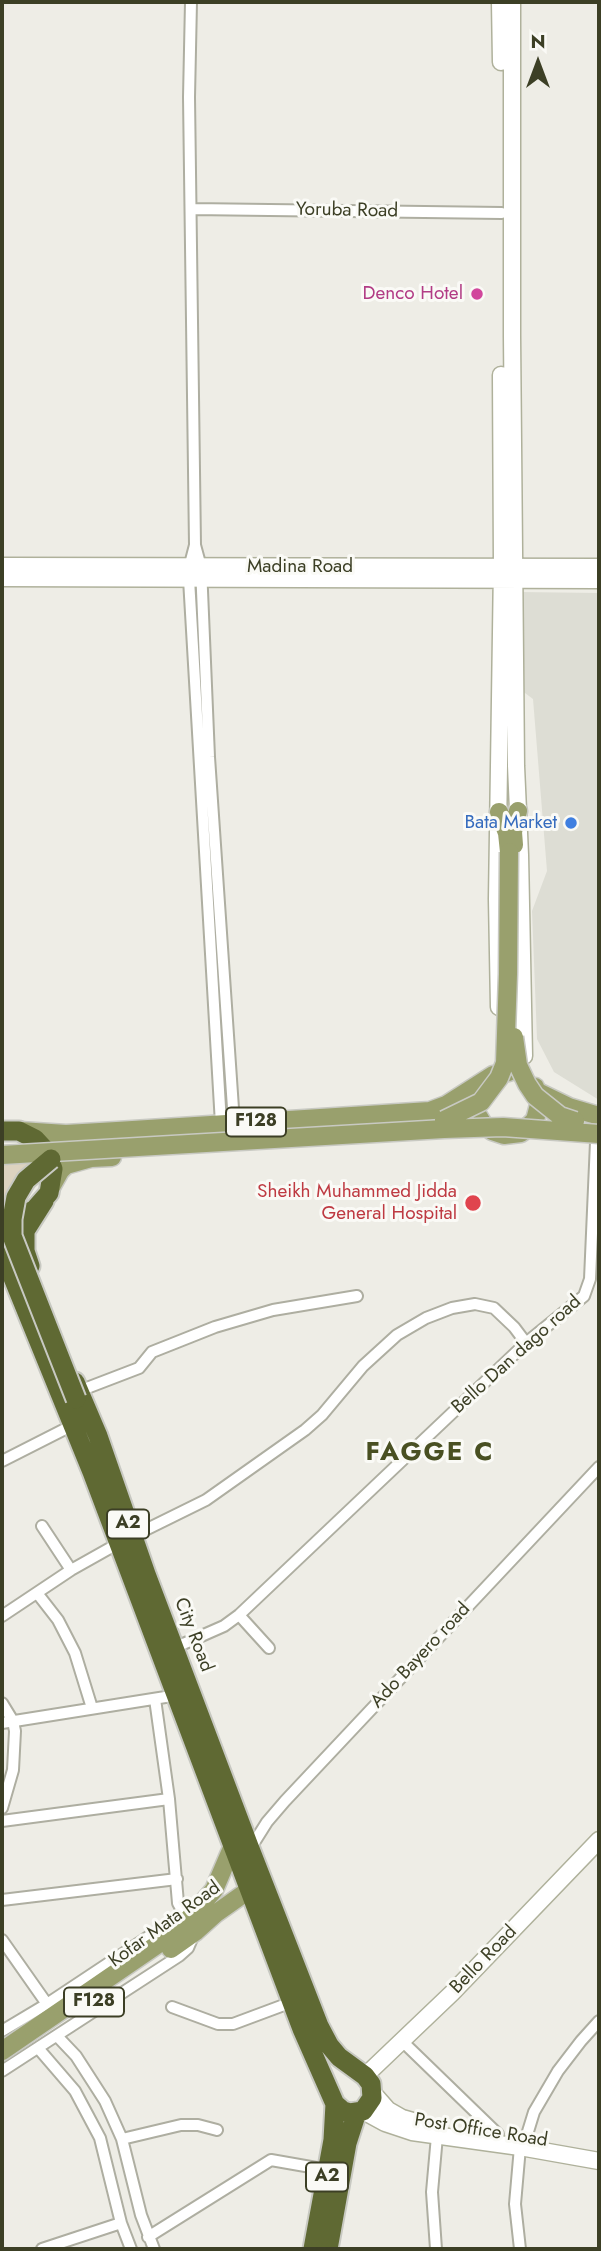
<!DOCTYPE html>
<style>
body{margin:0}
#map{position:relative;width:601px;height:2251px;overflow:hidden;background:#eeede6;font-family:Jost,sans-serif}
canvas{display:block}
.frame{position:absolute;inset:0;border:4px solid #3c3f25;pointer-events:none}
.north{position:absolute;left:503px;top:28px;width:70px;height:70px;-webkit-text-stroke:5px #fafaf6;paint-order:stroke;rotate:0deg;font-size:19px;font-weight:700;line-height:28px;text-align:center;color:#3c3f25}
.north::after{content:'';display:block;margin:auto;width:24px;height:32px;background:#3c3f25;clip-path:polygon(50% 0,100% 100%,50% 72%,0 100%)}
</style>
<div id="map">
<canvas width="601" height="2251"></canvas>
<div class="frame"></div>
<div class="north">N</div>
</div>
<script>
const ctx = document.querySelector('canvas').getContext('2d');
ctx.lineJoin = 'round';
function fill(path, color) { ctx.fillStyle = color; ctx.fill(path, 'evenodd'); }
const toPath = rows => new Path2D(rows.map(r => 'M' + r).join(''));
function stroke(path, color, width, dash) { ctx.strokeStyle = color; ctx.lineWidth = width; ctx.lineCap = dash ? 'butt' : 'round'; ctx.setLineDash(dash || []); ctx.stroke(path); }
function label(font, color, halo, rows, align = 'center') {
  ctx.font = font + ' Jost,sans-serif'; ctx.lineWidth = 6; ctx.setLineDash([]); ctx.textBaseline = 'middle'; ctx.strokeStyle = halo; ctx.fillStyle = color; for (const [text, x, y, turn = 0] of rows) {
    ctx.save(); ctx.translate(x, y); ctx.rotate((+turn || 0) * Math.PI / 180); ctx.textAlign = isNaN(turn) ? turn : align; if (halo) ctx.strokeText(text, 0, 0); ctx.fillText(text, 0, 0); ctx.restore();
  }
}
const built = toPath([
 [519,592,599,593,599,1100,554,1072,537,1039,532,911,547,871,533,699,521,690]
]);
const green = toPath([
 [11,1144,22,1147,31,1154,38,1176,35,1187,28,1196,18,1202,7,1203,2,1202,2,1145]
]);
const street = toPath([
 [191,2,189,97,195,545],
 [192,209,502,213],
 [221,1124,189,579,189,568,195,545,201,567,209,757,234,1123],
 [79,1391,139,1368,152,1352,215,1327,273,1310,357,1296],
 [2,1461,73,1425],
 [42,1526,71,1570],
 [133,1536,206,1500,305,1430,322,1415,363,1366,397,1335,426,1318,452,1308,475,1304,494,1308,514,1327,526,1343],
 [37,1593,58,1620,75,1653,92,1708],
 [239,1615,269,1648],
 [2,1616,71,1570,119,1543],
 [174,1648,224,1626,239,1615,526,1343,584,1296,590,1279,596,1142],
 [2,1703,13,1721,15,1731,13,1770,2,1808],
 [2,1723,178,1695],
 [2,1821,169,1799],
 [250,1849,267,1822,285,1801,599,1467],
 [2,1900,177,1879],
 [2,1940,47,2004],
 [172,2007,218,2024,233,2024,292,2002],
 [2,2031,47,2004,157,1931,172,1924,188,1921,178,1903,169,1799,155,1699],
 [57,2036,76,2056,105,2101,122,2139,141,2215,154,2249],
 [402,2041,498,2134],
 [38,2048,75,2091,100,2138,121,2223,131,2249],
 [2,2071,179,1956,188,1948,194,1934],
 [526,2138,534,2112,558,2071,581,2041,599,2021],
 [122,2139,181,2125,198,2125,217,2130],
 [148,2237,271,2160,328,2170],
 [42,2249,121,2223],
 [436,2249,432,2192,437,2136],
 [520,2249,515,2204,520,2147]
]);
const secondary = toPath([
 [500,2,501,62],
 [512,2,512,336,516,766,520,855,524,1056],
 [2,566,599,567],
 [2,578,599,580],
 [499,1007,497,899,502,566,501,375],
 [365,2076,452,1993,599,1840],
 [373,2093,388,2110,402,2118,423,2124],
 [363,2111,385,2123,412,2132,520,2147,599,2161]
]);
const primary = toPath([
 [499,812,507,833,509,852],
 [514,845,513,832,518,811],
 [485,1080,478,1090,475,1102,477,1114,483,1124,492,1131,504,1135,521,1133,535,1120,540,1101,535,1087],
 [538,1092,569,1107,599,1116],
 [20,1131,66,1134,117,1131,430,1111,446,1105,493,1075,509,1072],
 [51,1187,60,1171,66,1165,91,1158,112,1157],
 [171,1949,195,1932,215,1914,249,1890],
 [2,2051,180,1929,214,1890,232,1848]
]);
const highway = toPath([
 [2,1131,19,1131,35,1139,47,1152,53,1169,49,1193,34,1210,21,1216,2,1217],
 [2,1251,92,1472,302,2029,335,2104,343,2111,350,2113,363,2111,372,2098,371,2084,365,2076,339,2057,329,2045,319,2026,250,1849,146,1574,98,1436,75,1382],
 [30,1266,25,1251,25,1231,44,1201],
 [313,2249,333,2140,335,2104],
 [328,2249,347,2143,357,2112]
]);
const primaryBridge = toPath([
 [514,1037,518,1065,527,1084,535,1096,560,1116,575,1121],
 [444,1120,481,1102,499,1078,505,1063,508,974,509,852],
 [2,1155,444,1129,503,1127,599,1134]
]);
const highwayBridge = toPath([
 [51,1159,26,1180,16,1197,12,1219,12,1236,76,1399]
]);
const markers = [
 [477,294,7,"#d1479c"],
 [571,823,7,"#3f7fe0"],
 [473,1203,9,"#e0444e"]
];
const shields = [
 [256,1122,60],
 [128,1524,42],
 [94,2002,60],
 [327,2177,42]
];
const shieldNames = [
 ["F128",256,1122],
 ["A2",128,1524],
 ["F128",94,2002],
 ["A2",327,2177]
];
const streetNames = [
 ["Yoruba Road",347,211,1],
 ["Madina Road",300,567],
 ["Bello Dan dago road",517,1355,-42],
 ["City Road",193,1635,69],
 ["Ado Bayero road",421,1656,-47],
 ["Kofar Mata Road",165,1925,-36],
 ["Bello Road",484,1960,-46],
 ["Post Office Road",481,2131,9]
];
const hotelNames = [
 ["Denco Hotel",463,294]
];
const shopNames = [
 ["Bata Market",557,823]
];
const healthNames = [
 ["Sheikh Muhammed Jidda",457,1192],
 ["General Hospital",457,1214]
];
const districtNames = [
 ["FAGGE C",430,1454]
];
fill(built, '#ddddd4');
fill(green, '#ddd3c0');
stroke(street, '#aeaea1', 14);
stroke(secondary, '#afb19b', 19);
stroke(primary, '#c8c9c2', 21);
stroke(highway, '#c8c9c2', 23);
stroke(street, '#fff', 10);
stroke(secondary, '#fff', 16);
stroke(primary, '#99a06d', 18);
stroke(highway, '#5f6933', 19);
stroke(primaryBridge, '#c8c9c2', 21, []);
stroke(highwayBridge, '#c8c9c2', 23, []);
stroke(primaryBridge, '#99a06d', 18);
stroke(highwayBridge, '#5f6933', 19);
for (const [x, y, r, color] of markers) { const dot = new Path2D(); dot.arc(x, y, r, 0, 2 * Math.PI); ctx.fillStyle = color; ctx.fill(dot); stroke(dot, '#fafaf6', 2.5); }
for (const [x, y, w] of shields) { const box = new Path2D(); box.roundRect(x - w / 2, y - 14.5, w, 29, 5); ctx.fillStyle = '#fafaf6'; ctx.fill(box); stroke(box, '#3c3f25', 2); }
label('bold 18px', '#3c3f25', null, shieldNames);
label('19px', '#3c3f25', '#fafaf6', streetNames);
label('19px', '#b23c85', '#fafaf6', hotelNames, 'right');
label('19px', '#366cbe', '#fafaf6', shopNames, 'right');
label('19px', '#be3a42', '#fafaf6', healthNames, 'right');
ctx.letterSpacing = '2px';
label('bold 26px', '#495022', '#fafaf6', districtNames);
ctx.letterSpacing = '0px';
</script>
